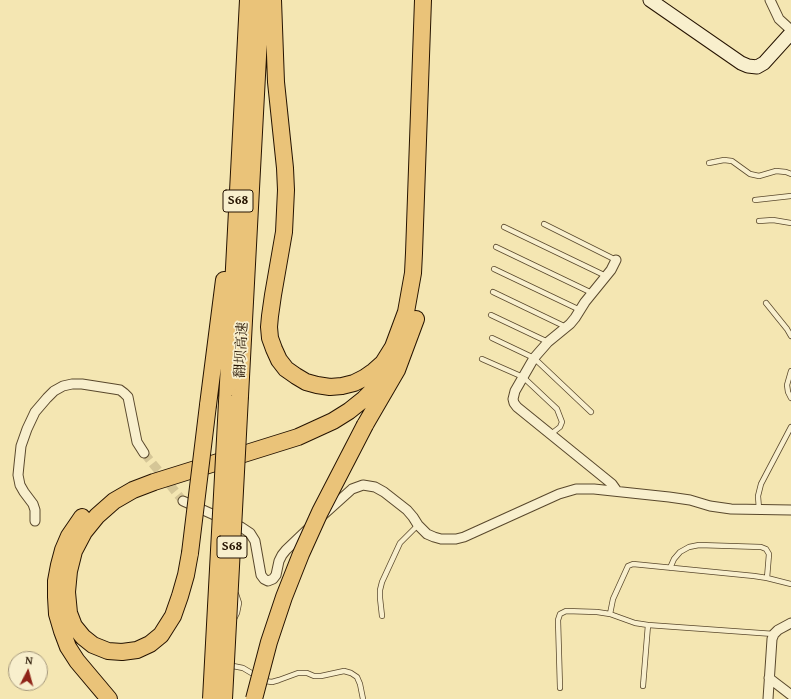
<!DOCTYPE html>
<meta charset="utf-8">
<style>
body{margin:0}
#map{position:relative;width:791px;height:699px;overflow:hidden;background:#f4e6b2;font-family:"Gentium Book Plus",serif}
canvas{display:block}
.north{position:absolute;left:8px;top:651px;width:40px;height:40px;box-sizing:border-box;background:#f8efcd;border:1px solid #a4977b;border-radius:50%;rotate:6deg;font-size:11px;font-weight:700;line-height:16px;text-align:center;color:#251300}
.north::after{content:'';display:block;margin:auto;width:14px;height:18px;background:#8f2418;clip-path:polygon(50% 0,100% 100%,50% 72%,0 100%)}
</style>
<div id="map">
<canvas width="791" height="699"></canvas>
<div class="north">N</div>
</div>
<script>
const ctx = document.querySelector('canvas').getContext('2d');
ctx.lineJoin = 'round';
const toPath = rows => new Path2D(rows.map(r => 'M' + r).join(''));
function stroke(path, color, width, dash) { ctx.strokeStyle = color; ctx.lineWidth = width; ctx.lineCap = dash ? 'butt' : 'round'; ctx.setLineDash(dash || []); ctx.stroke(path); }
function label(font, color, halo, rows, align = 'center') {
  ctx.font = font + ' "Gentium Book Plus","Noto Serif SC",serif'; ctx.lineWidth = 3.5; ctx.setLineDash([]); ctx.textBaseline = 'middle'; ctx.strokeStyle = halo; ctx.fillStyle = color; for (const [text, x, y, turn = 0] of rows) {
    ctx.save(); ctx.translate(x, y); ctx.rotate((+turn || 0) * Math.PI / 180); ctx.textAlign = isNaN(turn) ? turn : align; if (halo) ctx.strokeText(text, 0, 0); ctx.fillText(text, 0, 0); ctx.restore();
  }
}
const streetTunnel = toPath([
 [144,453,183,501]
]);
const lane = toPath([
 [709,163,724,160,732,161,750,174,759,176,776,171,786,172,791,174],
 [755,200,791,196],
 [759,221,773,220,791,223],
 [544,224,616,260],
 [504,227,606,276],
 [496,247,592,293],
 [494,269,580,310],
 [493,292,566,327],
 [766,303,787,329,791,336],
 [491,315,548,342],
 [492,338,534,358,591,412],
 [482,359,523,377,557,409,562,422,560,427,551,434],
 [791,371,787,385,788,392,791,398],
 [759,509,758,496,761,484,791,427],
 [670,568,674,559,680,552,689,547,699,545,761,547,766,549,769,554,767,578],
 [610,614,613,599,628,566,633,564,754,576,767,578,791,584],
 [382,616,380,598,380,590,382,582,400,543,418,525],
 [234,619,237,613,239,603,236,594],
 [228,665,243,668,265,681,272,682,279,680,298,673,307,673,314,676,321,676,344,671,351,673,357,677,360,684,363,699],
 [643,686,648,625],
 [560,688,558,620,560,614,566,611,597,612,610,614,635,623,648,625,774,634]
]);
const street = toPath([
 [770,0,779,19,791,30],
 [616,260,611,270,585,302,575,318,570,324,548,342,534,358,515,391,513,399,514,403,517,407,612,484,617,491],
 [183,501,241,527,250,533,255,541,261,575,264,579,268,581,273,579,276,575,279,561,282,555,286,550,308,529],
 [322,516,352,489,363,485,375,487,384,492,407,510,413,517,418,525,427,534,434,537,441,539,456,539,464,537,559,494,576,489,594,489,669,497,690,500,710,506,731,509,791,510],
 [35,521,35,510,33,504,24,492,20,485,18,475,19,465,21,446,27,429,35,412,47,398,54,391,63,386,72,384,82,384,114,389,120,390,124,393,128,397,137,442,144,453],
 [769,678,791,695],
 [768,699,772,639,774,634,778,630,791,623]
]);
const secondary = toPath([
 [650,0,741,63,748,66,757,67,764,63,791,33]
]);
const highway = toPath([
 [273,0,276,82,285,168,286,190,284,232,273,295,270,316,269,327,270,338,274,349,279,360,286,369,296,376,306,382,317,385,330,387,342,386,354,383,364,378,374,371,383,363,393,347,406,312,413,273,414,253,423,0],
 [240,396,261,0],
 [227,402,248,0],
 [208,405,224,280],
 [365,425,397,370,416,319],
 [82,517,69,536,63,550,59,565,56,581,56,597,57,614,62,631,68,647,77,661,109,699],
 [190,553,186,575,180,596,173,616,161,635,150,644,137,650,122,652,108,651,93,645,83,637,74,626,69,613,67,592,69,571,74,551,84,532,97,516,114,501,133,490,154,482,298,437,333,421,349,411,364,399,378,385,390,371,398,358]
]);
const highwayBridge = toPath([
 [190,553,208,405],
 [211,699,227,402],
 [224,699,240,396],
 [254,699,269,642,284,597,301,554,320,512,365,425]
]);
const shields = [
 [238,201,30],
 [232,547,30]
];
const shieldNames = [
 ["S68",238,201],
 ["S68",232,547]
];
const streetNames = [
 ["翻坝高速",242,350,-87]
];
stroke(streetTunnel, '#d5c697', 9, [9, 4.5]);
stroke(lane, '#59482c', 6);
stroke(street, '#59482c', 11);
stroke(secondary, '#251300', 15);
stroke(highway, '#251300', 18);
stroke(lane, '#f8efcd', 4.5);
stroke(street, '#f8efcd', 9);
stroke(secondary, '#f8efcd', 13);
stroke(highway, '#eac379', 16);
stroke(highwayBridge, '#251300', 18, []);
stroke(highwayBridge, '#eac379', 16);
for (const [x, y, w] of shields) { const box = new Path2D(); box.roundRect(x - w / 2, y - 11, w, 22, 3); ctx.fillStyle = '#f8efcd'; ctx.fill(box); stroke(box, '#251300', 1); }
label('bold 13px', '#251300', null, shieldNames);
label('14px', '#251300', '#f8efcd', streetNames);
</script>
